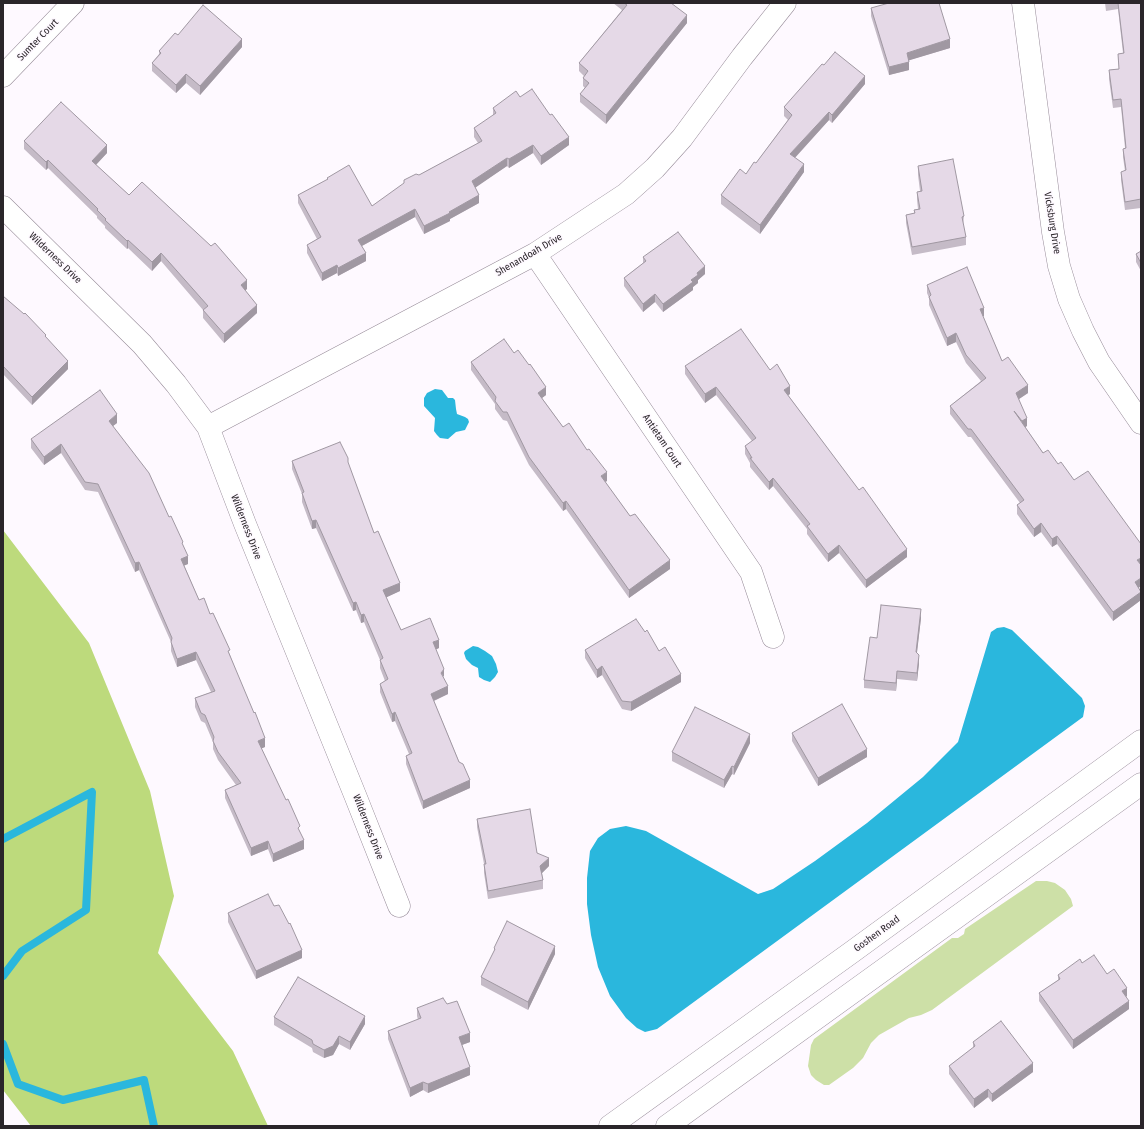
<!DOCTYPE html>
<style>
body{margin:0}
#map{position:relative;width:1144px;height:1129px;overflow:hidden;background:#fef9ff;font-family:"Fira Sans Condensed",sans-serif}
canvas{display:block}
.frame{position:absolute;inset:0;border:4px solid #2a252a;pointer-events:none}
</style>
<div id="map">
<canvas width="1144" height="1129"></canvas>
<div class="frame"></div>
</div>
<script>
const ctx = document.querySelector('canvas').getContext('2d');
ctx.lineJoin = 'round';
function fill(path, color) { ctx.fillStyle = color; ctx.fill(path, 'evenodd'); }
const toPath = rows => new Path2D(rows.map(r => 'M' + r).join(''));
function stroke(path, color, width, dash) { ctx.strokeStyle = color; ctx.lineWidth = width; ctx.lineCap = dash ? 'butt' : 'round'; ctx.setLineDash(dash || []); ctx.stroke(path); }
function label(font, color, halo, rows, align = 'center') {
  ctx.font = font + ' "Fira Sans Condensed",sans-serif'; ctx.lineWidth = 3; ctx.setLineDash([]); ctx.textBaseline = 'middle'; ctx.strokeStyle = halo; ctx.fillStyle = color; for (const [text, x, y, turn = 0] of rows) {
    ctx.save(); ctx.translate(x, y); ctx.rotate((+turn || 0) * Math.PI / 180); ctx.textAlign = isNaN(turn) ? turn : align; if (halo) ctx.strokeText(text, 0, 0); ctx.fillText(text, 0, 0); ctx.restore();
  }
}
const green = toPath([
 [1036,881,1047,881,1055,883,1065,890,1071,899,1073,906,932,1010,921,1015,909,1018,879,1035,871,1043,863,1058,853,1068,829,1085,824,1085,816,1080,811,1075,808,1066,811,1045,814,1039,952,938,958,938,964,934,965,929]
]);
const forest = toPath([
 [3,530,89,643,150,791,174,896,158,953,233,1051,268,1126,31,1126,3,1090]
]);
const water = toPath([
 [435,389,442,390,448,398,453,398,455,400,456,409,457,414,465,417,468,419,469,422,465,430,456,432,448,439,440,438,437,435,434,431,435,418,424,406,424,398,427,393],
 [1004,627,1012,630,1082,698,1085,706,1083,717,657,1029,645,1032,637,1028,626,1018,610,996,598,967,591,935,587,904,587,878,590,851,598,838,610,829,626,826,646,831,758,894,773,889,815,861,867,823,923,777,958,742,991,632,997,628],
 [473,646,478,647,485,651,492,656,496,664,498,672,495,677,490,682,484,680,479,677,478,668,472,665,466,659,464,653,465,651]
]);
const stream = toPath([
 [3,839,92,792,86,910,22,951,3,976],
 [3,1044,18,1084,63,1100,144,1080,154,1126]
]);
const minor = toPath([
 [1023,3,1053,232,1059,266,1069,299,1083,331,1099,362,1141,423],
 [3,76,73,3],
 [3,207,142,344,176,384,208,427,245,524,355,795,399,906],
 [535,254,751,572,773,637],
 [208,427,535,254,626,194,655,168,682,138,742,57,785,3]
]);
const tertiary = toPath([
 [610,1126,852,952,1141,741],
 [667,1126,1141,784]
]);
const wall = toPath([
 [613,3,671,3,687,23,606,124,580,102,580,94,585,88,583,86,583,78,584,76,579,71,579,63,622,10],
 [1105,3,1141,3,1141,208,1125,210,1121,180,1121,172,1125,171,1123,157,1123,149,1125,148,1121,107,1113,108,1109,79,1109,70,1119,69,1118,54,1123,53,1118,9,1106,11],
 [871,8,950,48,909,60,909,70,889,75,871,16],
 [178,35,242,47,200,95,186,83,176,93,152,71,152,63,159,54,159,51],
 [865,84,832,123,829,120,795,158,804,172,760,234,721,204,721,195,746,174,756,163,788,120,784,116,784,107],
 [520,97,569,145,541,165,533,153,509,168,507,166,475,187,479,203,450,219,450,221,424,234,415,217,362,246,366,261,338,276,337,273,322,281,307,253,307,245,317,239,298,203,298,195,327,180,327,178,372,206,419,175,478,143,474,137,474,128,493,116,493,108],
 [24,141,107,153,96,165,129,195,247,289,245,290,257,313,224,343,203,318,203,310,161,261,152,271,128,248,127,249,105,228,105,226,97,218,97,216,48,168,46,170,24,149],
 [918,166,964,216,963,225,966,237,966,245,912,255,906,223,906,215,914,213,914,210,918,209,917,200,917,192,920,191,918,175],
 [1141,251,1141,271,1136,262,1136,254],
 [643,257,705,274,698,280,698,283,693,287,693,290,663,312,655,302,643,312,624,286,624,278,643,263],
 [927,285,984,316,983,316,1002,361,1028,393,1019,399,1027,426,1025,427,1141,591,1141,600,1113,621,1057,544,1052,547,1041,532,1034,537,1017,514,1017,505,1020,503,971,437,968,437,950,414,950,406,981,381,966,363,956,342,947,346,929,305,929,298,927,293],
 [3,296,46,338,68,369,32,405,3,374],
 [514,353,546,395,542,398,563,427,607,481,605,482,630,516,670,569,629,598,566,509,563,511,529,465,507,421,503,420,495,409,495,404,471,370,471,362],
 [685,366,770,370,790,394,788,395,907,557,866,588,839,553,828,562,807,534,807,529,773,486,769,490,750,467,750,463,745,454,745,446,752,441,716,395,705,403,685,374],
 [117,423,113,426,183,546,188,564,184,565,199,600,210,614,230,655,265,747,261,748,300,832,304,849,273,862,268,849,251,856,225,798,225,790,236,785,218,760,213,749,213,742,205,723,201,721,195,707,195,698,211,692,196,660,177,667,171,651,171,642,139,570,135,572,98,492,85,490,61,453,44,465,31,448,31,439],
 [292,461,348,463,374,533,400,591,386,597,401,630,439,648,435,649,448,694,434,701,470,788,423,809,406,764,406,756,409,754,395,721,392,722,380,692,380,684,385,681,380,668,380,660,364,622,361,623,356,610,353,611,316,528,312,529,302,502,302,494,292,469],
 [921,618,917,653,919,663,917,681,897,679,896,691,864,688,864,680,877,638],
 [645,632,681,682,631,711,622,709,602,675,597,678,585,658,585,650],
 [792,733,867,757,818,786,792,741],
 [750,743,734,775,732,774,724,788,672,761,672,752],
 [477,819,537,853,549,866,542,873,543,880,543,889,488,899,484,873,484,864,477,827],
 [274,906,289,924,302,958,256,979,228,922,228,913],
 [494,948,555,954,528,1010,481,985,481,977,494,952],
 [1082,963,1107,974,1127,996,1126,997,1129,1009,1073,1049,1039,1001,1039,993,1058,980,1058,975],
 [417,1008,470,1042,462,1045,470,1075,428,1093,423,1090,410,1097,388,1039,388,1031,418,1020,417,1016],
 [274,1017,365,1024,350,1050,339,1044,333,1055,324,1058,313,1052,312,1048,274,1025],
 [973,1042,1033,1072,992,1102,988,1097,974,1108,949,1074,949,1066,973,1048]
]);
const shadedWall = toPath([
 [687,15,687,23,606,124,606,115],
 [242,39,242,47,200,95,200,86],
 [950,39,950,48,907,61,907,53],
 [909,62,909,70,889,75,889,67],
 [186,74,186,83,176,93,176,85],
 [865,76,865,84,832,123,832,115],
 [829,112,829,120,790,163,790,154],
 [569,137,569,145,541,165,541,156],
 [107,145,107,153,92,169,92,161],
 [533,145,533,153,509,168,509,159],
 [507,158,507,166,472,190,472,181],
 [48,160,48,168,46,170,46,162],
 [804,164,804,172,760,234,760,225],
 [479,195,479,203,450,219,450,221,424,234,424,226],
 [415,209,415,217,358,248,358,240],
 [128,240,128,248,127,249,127,241],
 [161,253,161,261,152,271,152,262],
 [366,253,366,261,338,276,338,268],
 [337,265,337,273,322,281,322,273],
 [705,266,705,274,698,280,698,283,693,287,693,290,663,312,663,304,697,273],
 [247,280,247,289,241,294,241,285],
 [655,294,655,302,643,312,643,304],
 [257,305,257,313,224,343,224,334],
 [984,308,984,316,980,317,980,309],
 [956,333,956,342,947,346,947,338],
 [68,361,68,369,32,405,32,397],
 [1028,385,1028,393,1016,401,1016,393],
 [790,386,790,394,784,398,784,390],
 [546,387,546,395,538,401,538,393],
 [716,387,716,395,705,403,705,394],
 [117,414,117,423,109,429,109,421],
 [1027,418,1027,426,1022,429,1022,421],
 [61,444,61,453,44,465,44,457],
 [607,472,607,481,601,484,601,476],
 [773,478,773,486,769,490,769,482],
 [566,501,566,509,563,511,563,503],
 [316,520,316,528,312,529,312,521],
 [1041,523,1041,532,1034,537,1034,529],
 [1057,536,1057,544,1052,547,1052,539],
 [839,545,839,553,828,562,828,554],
 [907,549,907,557,866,588,866,580],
 [188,556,188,564,181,567,181,559],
 [1141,558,1141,566,1137,560],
 [670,560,670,569,629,598,629,590],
 [139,562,139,570,135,572,135,563],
 [1141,578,1141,586,1135,591,1135,582],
 [400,583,400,591,383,599,383,590],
 [1141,592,1141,600,1113,621,1113,612],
 [356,602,356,610,353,611,353,603],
 [921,609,921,618,916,660,916,652],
 [364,614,364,622,361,623,361,615],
 [439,640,439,648,433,651,433,642],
 [196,652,196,660,177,667,177,659],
 [919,655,919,663,917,681,917,673],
 [602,666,602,675,597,678,597,670],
 [444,669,444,677,441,673],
 [897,671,897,679,896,691,896,683],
 [681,674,681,682,631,711,631,702],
 [448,686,448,694,431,702,431,694],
 [395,712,395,721,392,722,392,714],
 [750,734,750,743,734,775,734,767],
 [265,738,265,747,258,750,258,741],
 [867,749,867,757,818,786,818,778],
 [732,766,732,774,724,788,724,780],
 [470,780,470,788,423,809,423,801],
 [304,840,304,849,273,862,273,854],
 [268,841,268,849,251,856,251,848],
 [549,858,549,866,540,875,540,866],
 [555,946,555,954,528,1010,528,1002],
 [302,950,302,958,256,979,256,971],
 [1127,988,1127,996,1122,999,1122,991],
 [1129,1001,1129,1009,1073,1049,1073,1040],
 [365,1016,365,1024,350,1050,350,1042],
 [470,1033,470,1042,459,1046,459,1037],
 [339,1036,339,1044,333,1055,324,1058,324,1050],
 [1033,1063,1033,1072,992,1102,992,1094],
 [470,1067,470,1075,428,1093,428,1084],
 [423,1082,423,1090,410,1097,410,1088],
 [988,1089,988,1097,974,1108,974,1099]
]);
const building = toPath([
 [624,3,671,3,687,15,606,115,580,94,589,83,583,78,588,71,579,63,627,5,624,3],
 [889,3,939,3,950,39,907,53,909,62,889,67,871,8,889,3],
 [1118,3,1141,3,1141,199,1125,202,1121,172,1126,170,1123,149,1126,148,1121,99,1113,100,1109,70,1119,69,1118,54,1124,53,1118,3],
 [203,5,242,39,200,86,186,74,176,85,152,63,161,53,159,51,175,33,178,35,203,5],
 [835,52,865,76,832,115,829,112,790,154,804,164,760,225,721,195,740,169,746,174,754,162,756,163,792,115,784,107,822,64,824,65,835,52],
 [532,89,550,115,552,114,569,137,541,156,533,145,509,159,507,158,472,181,479,195,449,212,450,213,424,226,415,209,358,240,366,253,338,268,337,265,322,273,307,245,321,237,298,195,328,179,327,178,349,165,372,206,404,183,404,180,416,174,419,175,482,141,474,128,496,113,493,108,516,91,520,97,532,89],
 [61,102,107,145,92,161,129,195,142,182,211,246,215,243,247,280,241,285,257,305,224,334,203,310,208,306,161,253,152,262,128,240,127,241,105,220,106,219,97,210,98,209,48,160,46,162,24,141,61,102],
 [953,159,964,216,962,217,966,237,912,247,906,215,915,213,914,210,920,209,917,192,922,191,918,166,953,159],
 [678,232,705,266,697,273,698,275,691,280,693,282,663,304,655,294,643,304,624,278,646,261,643,257,678,232],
 [1141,251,1141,263,1136,254,1141,251],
 [967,267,984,308,980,309,1002,361,1008,357,1028,385,1016,393,1027,418,1022,421,1014,411,1043,453,1048,450,1058,464,1061,462,1074,480,1088,471,1141,544,1141,558,1137,560,1141,565,1141,578,1135,582,1141,592,1113,612,1057,536,1052,539,1041,523,1034,529,1017,505,1024,500,971,429,968,429,950,406,986,378,966,355,956,333,947,338,929,297,931,295,927,285,967,267],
 [3,296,24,314,25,313,46,335,45,336,68,361,32,397,3,366,3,296],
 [741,329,770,370,777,364,790,386,784,390,859,490,863,487,907,549,866,580,839,545,828,554,807,526,810,524,773,478,769,482,750,458,752,458,745,446,756,438,716,387,705,394,685,366,741,329],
 [504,339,514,353,518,350,529,365,530,364,546,387,538,393,563,427,569,423,587,450,589,449,607,472,601,476,630,516,635,514,670,560,629,590,566,501,563,503,529,457,507,412,503,412,495,401,496,397,471,362,504,339],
 [100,390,117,414,109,421,149,473,169,517,171,516,183,542,182,543,188,556,181,559,199,600,204,598,210,614,213,613,230,650,228,651,254,713,255,712,265,738,258,741,286,800,288,799,300,826,298,828,304,840,273,854,268,841,251,848,225,790,241,783,218,752,213,741,214,737,205,715,201,713,195,698,215,691,196,652,177,659,171,642,172,638,139,562,135,563,98,484,85,482,61,444,44,457,31,439,100,390],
 [340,442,348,458,348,462,374,533,378,531,400,583,383,590,401,630,430,618,439,640,433,642,444,669,441,673,448,686,431,694,459,762,463,764,470,780,423,801,406,756,412,753,395,712,392,714,380,684,388,679,380,660,383,658,364,614,361,615,356,602,353,603,316,520,312,521,302,493,304,492,292,461,340,442],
 [881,605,921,609,916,652,919,655,917,673,897,671,896,683,864,680,870,637,877,638,881,605],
 [636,619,645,632,647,630,659,651,665,647,681,674,631,702,622,701,602,666,597,670,585,650,636,619],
 [842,704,867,749,818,778,792,733,842,704],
 [695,707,750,734,734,767,732,766,724,780,672,752,695,707],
 [530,809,537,853,549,858,540,866,543,880,488,891,484,864,486,864,477,819,530,809],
 [268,894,274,906,279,905,289,924,290,923,302,950,256,971,228,913,268,894],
 [507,921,555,946,528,1002,481,977,495,949,494,948,507,921],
 [1094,955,1107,974,1114,969,1127,988,1122,991,1129,1001,1073,1040,1039,993,1060,979,1058,975,1080,959,1082,963,1094,955],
 [298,977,365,1016,350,1042,339,1036,333,1046,324,1050,313,1044,312,1040,274,1017,298,977],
 [443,998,447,1004,457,1001,470,1033,459,1037,470,1067,428,1084,423,1082,410,1088,388,1031,421,1018,417,1008,443,998],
 [1001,1021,1033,1063,992,1094,988,1089,974,1099,949,1066,975,1046,973,1042,1001,1021]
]);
const streetNames = [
 ["Sumter Court",38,40,-46],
 ["Vicksburg Drive",1052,223,81],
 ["Shenandoah Drive",529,255,-30],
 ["Wilderness Drive",55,258,44],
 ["Antietam Court",662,441,56],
 ["Wilderness Drive",246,527,69],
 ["Wilderness Drive",368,827,69],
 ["Goshen Road",877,934,-36]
];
fill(green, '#cde0a7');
fill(forest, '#bdda7c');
fill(water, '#2ab7dd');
stroke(stream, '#2ab7dd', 8);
stroke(minor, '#968b98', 23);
stroke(tertiary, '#968b98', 23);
stroke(minor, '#fff', 22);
stroke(tertiary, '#fff', 22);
fill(wall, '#c5bbc7');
fill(shadedWall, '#a098a2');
fill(building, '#e5d9e7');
stroke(building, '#a098a2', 1);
label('10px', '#2a252a', '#fef9ff', streetNames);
</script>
